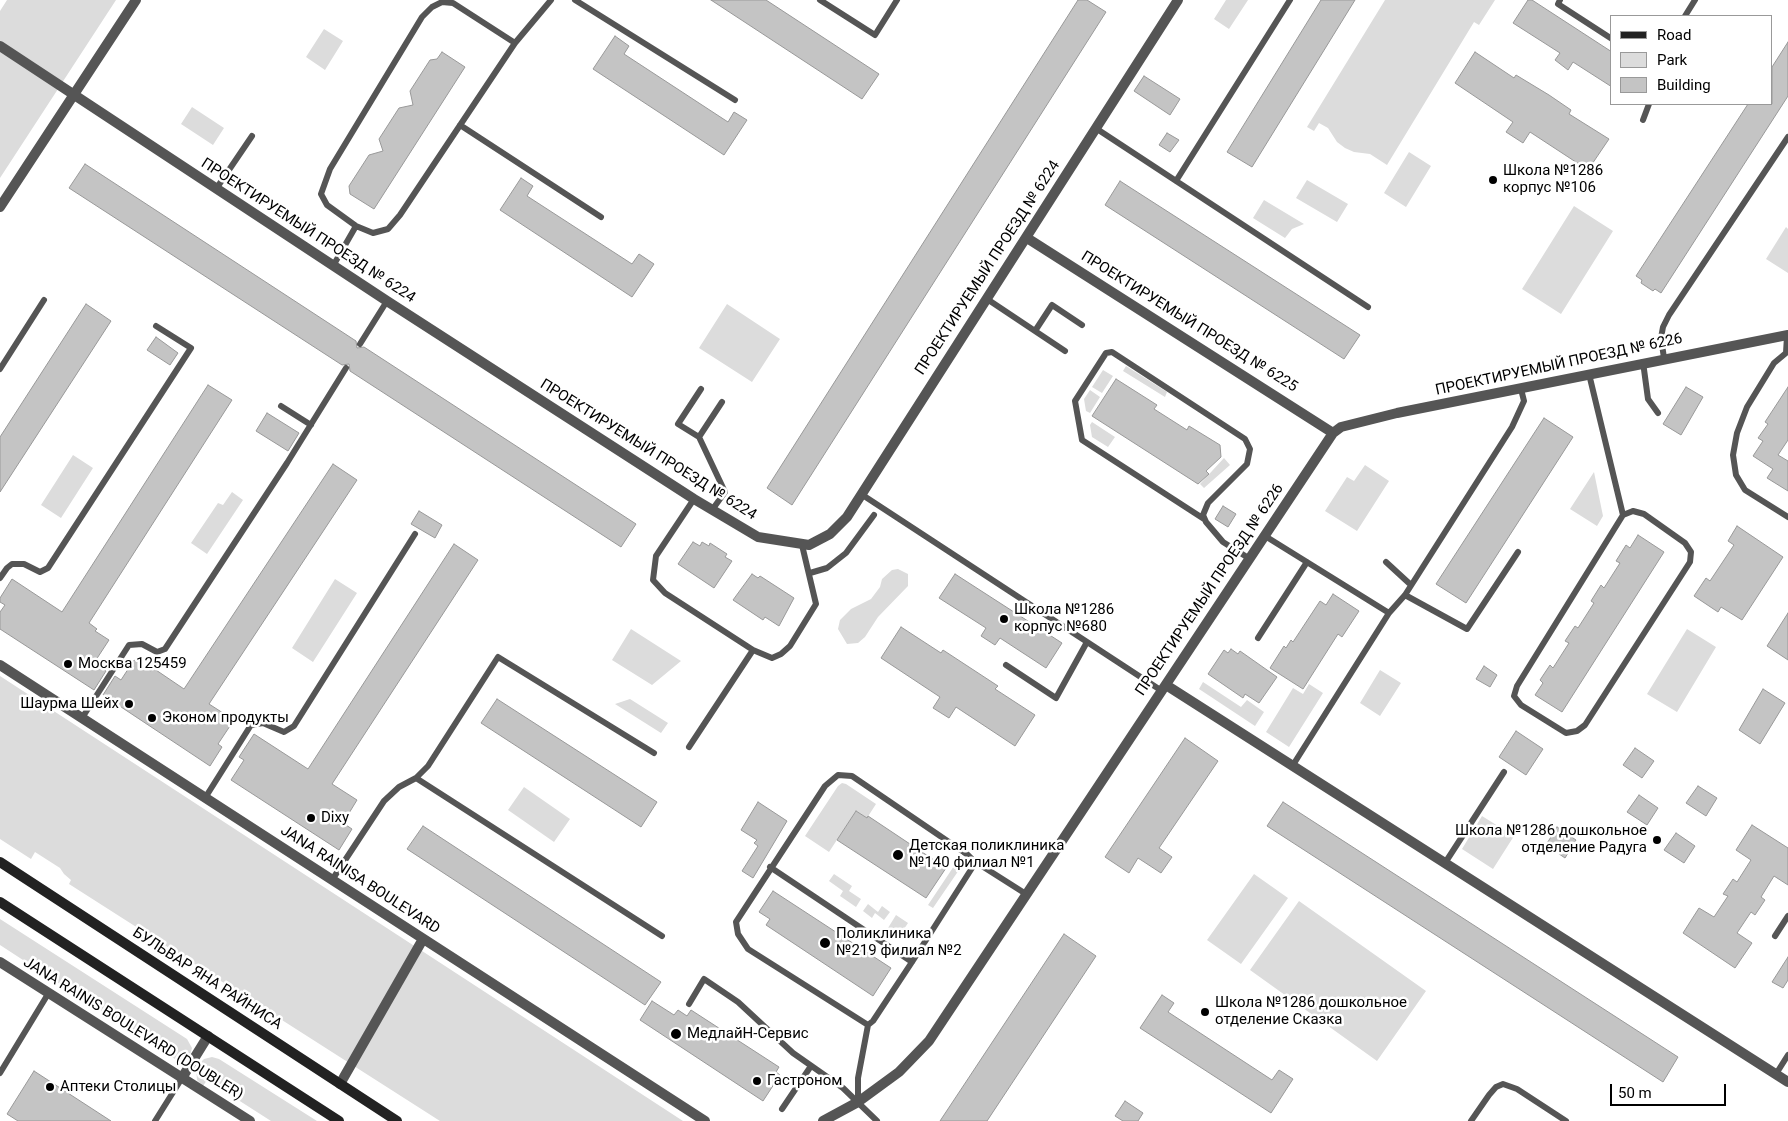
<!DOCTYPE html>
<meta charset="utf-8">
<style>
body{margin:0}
#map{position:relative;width:1788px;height:1121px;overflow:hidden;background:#fff;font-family:Roboto,sans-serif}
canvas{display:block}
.legend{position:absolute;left:1610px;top:15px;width:162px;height:90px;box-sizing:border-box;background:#fff;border:1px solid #999;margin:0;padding:6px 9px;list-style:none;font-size:15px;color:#000}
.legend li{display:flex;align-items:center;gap:10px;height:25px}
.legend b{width:25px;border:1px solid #999}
.scale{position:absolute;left:1610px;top:1084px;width:116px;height:22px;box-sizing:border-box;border:2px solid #000;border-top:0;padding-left:6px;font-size:15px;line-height:18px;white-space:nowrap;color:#000;-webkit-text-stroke:4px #fff;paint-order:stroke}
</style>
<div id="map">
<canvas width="1788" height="1121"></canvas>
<ul class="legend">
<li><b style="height:6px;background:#222"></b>Road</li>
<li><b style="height:14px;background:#dcdcdc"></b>Park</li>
<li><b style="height:14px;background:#c4c4c4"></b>Building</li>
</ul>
<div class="scale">50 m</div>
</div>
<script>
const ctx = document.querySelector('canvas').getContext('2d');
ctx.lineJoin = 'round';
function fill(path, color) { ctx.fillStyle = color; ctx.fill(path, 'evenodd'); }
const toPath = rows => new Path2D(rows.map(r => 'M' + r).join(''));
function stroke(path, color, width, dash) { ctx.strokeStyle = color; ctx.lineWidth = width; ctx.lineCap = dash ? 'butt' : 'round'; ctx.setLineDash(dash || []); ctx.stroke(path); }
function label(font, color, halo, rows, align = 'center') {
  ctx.font = font + ' Roboto,sans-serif'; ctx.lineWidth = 5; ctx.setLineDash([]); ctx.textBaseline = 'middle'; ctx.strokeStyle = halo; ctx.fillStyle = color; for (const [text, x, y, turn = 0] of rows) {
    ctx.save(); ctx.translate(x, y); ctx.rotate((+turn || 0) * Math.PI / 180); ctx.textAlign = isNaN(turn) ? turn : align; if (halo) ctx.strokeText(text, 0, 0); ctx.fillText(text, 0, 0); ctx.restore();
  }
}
const green = toPath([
 [7,0,116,0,0,178,0,11],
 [1226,0,1248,0,1229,29,1214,19],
 [1385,0,1495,0,1479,25,1474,22,1387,165,1370,154,1354,152,1345,148,1337,142,1328,128,1319,123,1314,131,1307,127],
 [324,29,343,41,325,70,306,57],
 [192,107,224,128,213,145,181,124],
 [1409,152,1431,166,1406,207,1384,193],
 [1307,180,1348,204,1337,222,1296,198],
 [1264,200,1304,224,1292,229,1285,238,1253,218],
 [1574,206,1613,231,1561,314,1522,289],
 [1786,227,1788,229,1788,273,1766,259],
 [727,304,780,339,752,382,699,348],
 [1126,366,1167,392,1165,397,1123,371],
 [1103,370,1113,376,1102,393,1092,387],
 [1090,390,1100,397,1090,413,1086,411,1084,399],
 [1092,422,1115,437,1108,447,1092,437,1090,425],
 [73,455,93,468,61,518,41,505],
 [1224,458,1230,465,1204,488,1200,484],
 [1365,465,1389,481,1357,531,1325,511,1347,477,1354,481],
 [1594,472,1603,516,1597,526,1570,509],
 [232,492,243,500,207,554,191,543,218,503,223,505],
 [898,569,908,574,908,586,878,617,865,637,858,643,847,644,838,629,840,620,851,609,871,599,880,587,882,579,892,570],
 [335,579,357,593,313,662,292,648],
 [631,629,681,661,652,685,612,660],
 [1687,629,1716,647,1677,712,1647,694],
 [1380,670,1401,683,1380,716,1360,703],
 [0,676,683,1121,440,1121,69,884,71,880,64,874,60,868,35,852,31,859,0,839],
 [1203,682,1241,707,1247,700,1264,712,1255,726,1199,689],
 [1309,684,1323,693,1289,747,1266,732,1293,688,1303,694],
 [630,699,668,723,661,733,615,704],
 [842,783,846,784,876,804,867,818,856,811,829,852,805,836,838,786],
 [524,787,570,819,554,842,508,810],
 [1482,816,1514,836,1493,869,1462,849],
 [956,863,961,867,933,908,928,905],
 [834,874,852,886,849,891,861,899,856,907,840,896,843,891,829,881],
 [1254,874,1288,898,1241,964,1207,940],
 [1299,901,1426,991,1377,1061,1250,970],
 [868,904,878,912,882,906,890,912,884,920,875,913,872,918,863,911],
 [896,915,908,923,900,935,888,928],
 [0,919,187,1039,192,1048,189,1059,184,1064,175,1066,178,1061,0,945],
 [212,1057,219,1059,317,1121,271,1121,207,1080,203,1086,197,1080,196,1067,204,1059]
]);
const building = toPath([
 [711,0,766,0,879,74,862,99,711,0],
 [1078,0,1087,0,1106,12,792,505,767,488,1078,0],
 [1321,0,1355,0,1252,167,1227,152,1321,0],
 [1528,0,1532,0,1612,52,1612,87,1573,62,1568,70,1555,60,1560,53,1513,23,1528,0],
 [615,36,629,46,624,54,728,122,734,112,747,120,724,155,593,69,615,36],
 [1788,42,1788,96,1661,293,1655,289,1653,291,1641,283,1642,280,1636,276,1748,104,1772,104,1772,67,1788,42],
 [442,52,465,67,374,209,350,194,349,186,369,155,383,151,379,139,399,108,413,105,410,91,430,60,437,59,442,52],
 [1475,52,1514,78,1516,75,1549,95,1571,110,1569,114,1609,139,1588,170,1530,132,1523,143,1506,132,1513,122,1455,83,1475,52],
 [1144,76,1180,99,1170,115,1134,91,1144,76],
 [1167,133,1179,140,1170,152,1159,145,1167,133],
 [85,164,356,341,357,348,364,347,636,524,621,547,350,371,349,364,342,365,69,188,85,164],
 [521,178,533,186,527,196,632,264,639,254,654,264,632,297,500,210,521,178],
 [1120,181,1360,335,1344,359,1105,205,1120,181],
 [86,304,111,321,0,492,0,437,86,304],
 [156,337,178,353,170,365,147,350,156,337],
 [1116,379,1157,405,1154,409,1187,430,1189,426,1220,445,1221,457,1206,471,1209,474,1198,484,1092,416,1116,379],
 [208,385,232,400,89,623,97,629,95,631,109,640,94,663,106,671,94,690,0,629,0,612,5,605,0,602,0,598,12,579,62,612,208,385],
 [1686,387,1703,397,1681,435,1663,424,1686,387],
 [1788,387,1788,440,1778,455,1788,461,1788,491,1767,478,1773,469,1753,456,1763,441,1758,438,1768,424,1765,422,1788,387],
 [267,413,299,433,288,451,256,431,267,413],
 [1544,418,1573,437,1466,603,1436,584,1544,418],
 [333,464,357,480,209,704,234,720,218,744,222,747,210,766,103,695,115,676,121,680,134,660,151,671,153,668,184,689,333,464],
 [1223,506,1236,514,1228,527,1215,519,1223,506],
 [419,511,442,525,435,538,411,524,419,511],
 [1737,526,1783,557,1742,620,1721,607,1718,612,1694,596,1706,578,1710,581,1734,545,1728,541,1737,526],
 [1638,535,1664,552,1562,712,1535,695,1543,683,1540,680,1550,665,1553,668,1569,643,1565,641,1575,626,1578,628,1594,603,1591,601,1601,585,1604,588,1620,563,1616,561,1626,545,1630,548,1638,535],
 [693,542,700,546,702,542,709,546,710,543,727,554,725,557,732,561,714,588,678,564,693,542],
 [454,544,478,560,332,784,357,800,343,823,352,829,339,850,231,780,244,760,239,757,254,734,308,769,454,544],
 [752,574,758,578,760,576,794,598,779,626,765,617,763,620,733,600,752,574],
 [955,574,1062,643,1046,668,1000,638,995,645,981,636,986,628,939,598,955,574],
 [1333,594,1359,611,1342,637,1338,634,1303,689,1270,668,1284,646,1286,648,1291,640,1293,642,1320,601,1326,605,1333,594],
 [1788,613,1788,660,1767,646,1788,613],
 [901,627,941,653,943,650,998,686,995,689,1035,715,1015,746,956,707,949,718,933,708,940,697,881,658,901,627],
 [1231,649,1238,654,1240,651,1277,677,1259,703,1245,694,1243,698,1208,674,1224,650,1228,653,1231,649],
 [1484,666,1497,675,1490,687,1476,679,1484,666],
 [1763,689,1785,703,1760,744,1739,730,1763,689],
 [497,699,657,802,641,827,481,723,497,699],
 [1516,731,1543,749,1526,775,1499,757,1516,731],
 [1185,738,1218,761,1159,848,1172,857,1161,873,1138,858,1129,873,1105,857,1185,738],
 [1635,748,1654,761,1642,778,1623,765,1635,748],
 [1698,786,1717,798,1706,816,1686,803,1698,786],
 [1639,795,1658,808,1647,825,1627,812,1639,795],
 [758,802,787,821,753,878,742,871,758,846,754,843,757,840,741,830,758,802],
 [1283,802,1678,1057,1663,1082,1267,826,1283,802],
 [856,811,867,818,868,816,946,868,926,898,837,840,856,811],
 [1752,825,1788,848,1788,885,1774,876,1761,897,1765,900,1755,915,1751,912,1737,933,1752,943,1735,968,1683,933,1699,908,1714,917,1728,896,1723,894,1733,879,1737,882,1751,860,1736,850,1752,825],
 [423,826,661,982,645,1005,407,849,423,826],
 [1557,827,1576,840,1565,858,1546,845,1557,827],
 [1676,833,1695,846,1684,863,1664,850,1676,833],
 [773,891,891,968,873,996,766,925,770,919,759,912,773,891],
 [1064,934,1096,956,987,1121,940,1121,1064,934],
 [1788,957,1788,980,1783,988,1772,982,1788,957],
 [1162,995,1174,1003,1168,1012,1272,1080,1279,1070,1293,1079,1271,1113,1140,1028,1162,995],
 [652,1001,674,1015,678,1010,687,1016,691,1010,779,1067,776,1072,780,1075,763,1101,640,1020,652,1001],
 [34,1071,111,1121,18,1121,7,1114,34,1071],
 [1125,1101,1143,1113,1138,1121,1123,1121,1115,1116,1125,1101]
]);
const lane = toPath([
 [575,0,735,100],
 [820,0,875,35,897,0],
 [1560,0,1558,4,1612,39],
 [1685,16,1695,0],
 [515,43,453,3,442,2,432,7,422,17,330,169,321,194,327,205,356,226,373,233,388,229,400,215,515,43,551,0],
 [1643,120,1649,104],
 [460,125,601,217],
 [1097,129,1368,307],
 [1176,181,1290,0],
 [216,189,252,136],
 [333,266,356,226],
 [987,299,1065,351],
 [1035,331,1052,305,1082,325],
 [1787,336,1786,353,1774,363,1747,407,1737,433,1733,455,1736,475,1745,490,1788,517],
 [360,344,387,301],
 [1664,358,1661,338,1663,327,1669,315,1788,137],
 [1643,362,1648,399,1658,413],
 [0,369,44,300],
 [1589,374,1623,515],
 [701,389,678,424,699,437,725,492,712,510],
 [281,406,311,425],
 [699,437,722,402],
 [861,494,1162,691],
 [694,499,656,556,653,580,665,593,753,650,772,658,781,654,790,646,816,604,802,545],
 [1633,511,1644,514,1685,543,1691,552,1690,562,1585,725,1577,731,1566,733,1521,705,1514,696,1517,686,1623,515,1633,511],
 [1204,519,1082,440,1075,401,1106,353,1112,352,1245,439,1250,449,1247,464,1208,503,1203,515,1206,522,1223,542,1250,559],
 [1265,536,1389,613],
 [1386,562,1411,585],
 [810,573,827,568,846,553,874,515],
 [0,578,7,568,12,564,24,564,40,572,48,568,191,348,156,326],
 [1405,595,1467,629,1518,552],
 [1258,638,1307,562],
 [1006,665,1056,698,1087,642],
 [82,718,129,645,142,644,157,652,165,649,287,463,346,368],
 [689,747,753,650],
 [1293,765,1389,613,1405,595,1512,427,1524,401,1521,389],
 [416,778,662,936],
 [205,798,251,725,263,723,284,732,294,726,415,534],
 [974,861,1026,894],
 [1445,863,1504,772],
 [770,867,912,962],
 [332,880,384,801,399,787,416,778,428,766,498,657,654,753],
 [1775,936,1788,916],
 [689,1004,704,979,738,1002,793,1053,843,1088,877,1121],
 [0,1073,48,994],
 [1776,1074,1788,1055],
 [858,1102,858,1078,868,1025,748,949,738,934,736,922,825,786,838,775,852,776,968,855,974,861,972,868,912,962,873,1021,868,1025],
 [782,1109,811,1066],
 [155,1121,182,1078],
 [1471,1121,1489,1095,1496,1087,1503,1084,1517,1089,1566,1121]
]);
const street = toPath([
 [0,46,387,301,694,499,758,537,809,545,830,534,847,517,1178,0],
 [0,207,136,0],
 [1027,238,1333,433],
 [0,665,705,1121],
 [1166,685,1788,1082],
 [0,962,250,1121],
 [182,1078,208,1036],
 [340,1084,423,939],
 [823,1121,858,1102,899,1072,929,1041,1333,433,1341,427,1397,413,1788,335]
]);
const secondary = toPath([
 [0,862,397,1121],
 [0,902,339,1121]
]);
const markers = [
 [1493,180,5,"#000"],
 [1004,619,5,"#000"],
 [68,664,5,"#000"],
 [129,704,5,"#000"],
 [152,718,5,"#000"],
 [311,818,5,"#000"],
 [1657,840,5,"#000"],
 [898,855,6,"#000"],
 [825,943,6,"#000"],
 [1205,1012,5,"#000"],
 [676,1034,6,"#000"],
 [757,1081,5,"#000"],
 [50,1087,5,"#000"]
];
const poiNames = [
 ["Школа №1286",1503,171],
 ["корпус №106",1503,188],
 ["Школа №1286",1014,610],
 ["корпус №680",1014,627],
 ["Москва 125459",78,664],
 ["Шаурма Шейх",119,704,"right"],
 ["Эконом продукты",162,718],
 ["Dixy",321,818],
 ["Школа №1286 дошкольное",1647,831,"right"],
 ["отделение Радуга",1647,848,"right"],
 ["Детская поликлиника",909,846],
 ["№140 филиал №1",909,863],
 ["Поликлиника",836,934],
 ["№219 филиал №2",836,951],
 ["Школа №1286 дошкольное",1215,1003],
 ["отделение Сказка",1215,1020],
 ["МедлайН-Сервис",687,1034],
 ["Гастроном",767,1081],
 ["Аптеки Столицы",60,1087]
];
const streetNames = [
 ["ПРОЕКТИРУЕМЫЙ ПРОЕЗД № 6224",308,231,33],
 ["ПРОЕКТИРУЕМЫЙ ПРОЕЗД № 6224",988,268,-57],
 ["ПРОЕКТИРУЕМЫЙ ПРОЕЗД № 6225",1189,322,32],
 ["ПРОЕКТИРУЕМЫЙ ПРОЕЗД № 6226",1559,365,-12],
 ["ПРОЕКТИРУЕМЫЙ ПРОЕЗД № 6224",648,450,32],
 ["ПРОЕКТИРУЕМЫЙ ПРОЕЗД № 6226",1210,590,-56],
 ["JANA RAINISA BOULEVARD",360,880,33],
 ["БУЛЬВАР ЯНА РАЙНИСА",207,979,33],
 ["JANA RAINIS BOULEVARD (DOUBLER)",133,1029,32]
];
fill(green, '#dcdcdc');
fill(building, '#c4c4c4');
stroke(building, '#999', 1);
stroke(lane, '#555', 6);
stroke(street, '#555', 10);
stroke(secondary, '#222', 10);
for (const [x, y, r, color] of markers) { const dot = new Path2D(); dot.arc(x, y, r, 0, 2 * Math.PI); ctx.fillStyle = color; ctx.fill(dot); stroke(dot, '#fff', 2); }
label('15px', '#000', '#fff', poiNames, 'left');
label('15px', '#000', '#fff', streetNames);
</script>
